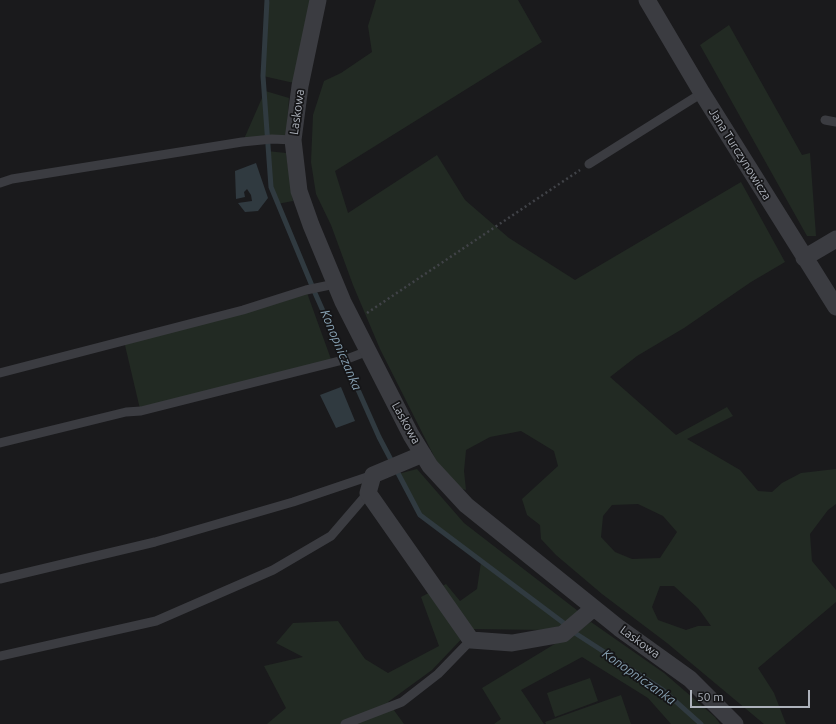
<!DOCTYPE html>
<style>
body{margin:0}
#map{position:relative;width:836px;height:724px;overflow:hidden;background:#1a1a1c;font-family:Ubuntu,sans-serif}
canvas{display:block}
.scale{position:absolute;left:690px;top:690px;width:120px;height:18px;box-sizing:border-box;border:2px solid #adb2bb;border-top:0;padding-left:5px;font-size:12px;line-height:14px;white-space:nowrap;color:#adb2bb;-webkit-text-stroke:3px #151517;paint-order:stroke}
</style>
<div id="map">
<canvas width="836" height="724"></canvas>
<div class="scale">50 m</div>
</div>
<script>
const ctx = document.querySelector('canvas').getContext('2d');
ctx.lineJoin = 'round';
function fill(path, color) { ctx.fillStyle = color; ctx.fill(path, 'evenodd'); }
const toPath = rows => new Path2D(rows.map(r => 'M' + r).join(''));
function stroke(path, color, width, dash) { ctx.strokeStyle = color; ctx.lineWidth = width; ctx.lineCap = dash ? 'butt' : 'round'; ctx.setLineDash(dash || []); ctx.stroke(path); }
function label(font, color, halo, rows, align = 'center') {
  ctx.font = font + ' Ubuntu,sans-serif'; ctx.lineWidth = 3.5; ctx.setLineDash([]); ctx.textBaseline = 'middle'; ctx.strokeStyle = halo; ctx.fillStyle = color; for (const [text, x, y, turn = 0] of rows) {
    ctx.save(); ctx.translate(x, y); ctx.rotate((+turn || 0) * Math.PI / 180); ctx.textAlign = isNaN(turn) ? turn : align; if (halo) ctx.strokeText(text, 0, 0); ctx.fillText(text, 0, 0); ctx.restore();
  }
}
const green = toPath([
 [270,0,313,0,294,83,263,76,267,7],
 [376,0,518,0,542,42,335,171,348,213,437,155,465,200,509,238,575,280,741,182,785,262,751,282,684,328,637,356,610,377,676,435,727,407,733,416,687,439,740,470,758,491,772,492,782,483,801,473,836,469,836,504,828,510,810,534,812,561,836,590,836,602,758,668,774,693,786,724,764,724,667,643,602,594,556,555,541,539,540,525,527,515,522,499,558,466,554,451,521,431,490,437,466,450,464,471,466,490,454,486,438,464,380,349,353,285,331,225,316,194,311,162,313,115,324,81,341,73,372,52,368,26],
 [638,504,663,516,677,532,660,558,632,559,615,552,601,537,603,516,612,505],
 [660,586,674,586,698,608,711,626,698,626,686,630,658,620,652,607],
 [729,25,802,155,810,153,816,236,807,236,700,45],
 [262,90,289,98,286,141,244,139,262,98],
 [267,151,286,153,293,201,277,204,271,187],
 [306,290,332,362,140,409,124,341],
 [417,469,464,523,578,611,565,624,548,630,471,629,432,670,388,702,404,724,267,724,286,708,264,666,303,657,276,643,293,623,338,621,365,659,388,673,439,646,421,597,446,584,460,601,477,589,481,562,420,515,398,474],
 [591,622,664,673,715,717,720,724,671,724,648,698,582,657,521,690,544,724,494,724,501,719,482,688],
 [590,678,598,701,555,717,547,693],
 [621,695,631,724,546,724,545,722]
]);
const water = toPath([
 [256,163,268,198,258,211,245,212,238,203,252,201,251,195,247,189,244,192,245,197,236,199,235,171],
 [341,387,355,421,336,428,320,395]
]);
const stream = toPath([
 [267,0,263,76,271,187,315,293,379,437,420,515,565,624],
 [575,633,663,690,701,724]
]);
const path = toPath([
 [367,313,580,170]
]);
const service = toPath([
 [825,120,836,122],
 [589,164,702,93],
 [0,183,12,179,242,142,272,139,293,140],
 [0,373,243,310,306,290,335,284],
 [0,443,126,412,141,411,347,359,368,351],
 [0,579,155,542,293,502,373,475],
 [0,656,156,621,273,570,331,536,368,493],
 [345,724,402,702,438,674,471,640]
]);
const minor = toPath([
 [318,0,300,86,293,140,299,191,311,225,343,302,411,435,430,466,466,505,619,628,690,679,735,724],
 [647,0,702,93,836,307],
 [804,258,836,239],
 [423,454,373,475,368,493,471,640,512,643,563,634,589,612,591,606]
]);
const streetNames = [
 ["Laskowa",297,112,-82],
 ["Jana Turczynowicza",740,154,58],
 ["Laskowa",406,423,61],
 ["Laskowa",640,642,36]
];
const waterNames = [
 ["Konopniczanka",341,350,67],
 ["Konopniczanka",639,677,35]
];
fill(green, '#222a23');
fill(water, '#303a40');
stroke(stream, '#303a40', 5);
stroke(path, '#414348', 2.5, [2, 3]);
stroke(service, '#3b3c41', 9);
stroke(minor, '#3b3c41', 17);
label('12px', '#adb2bb', '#151517', streetNames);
label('italic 13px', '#87a1b3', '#151517', waterNames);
</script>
